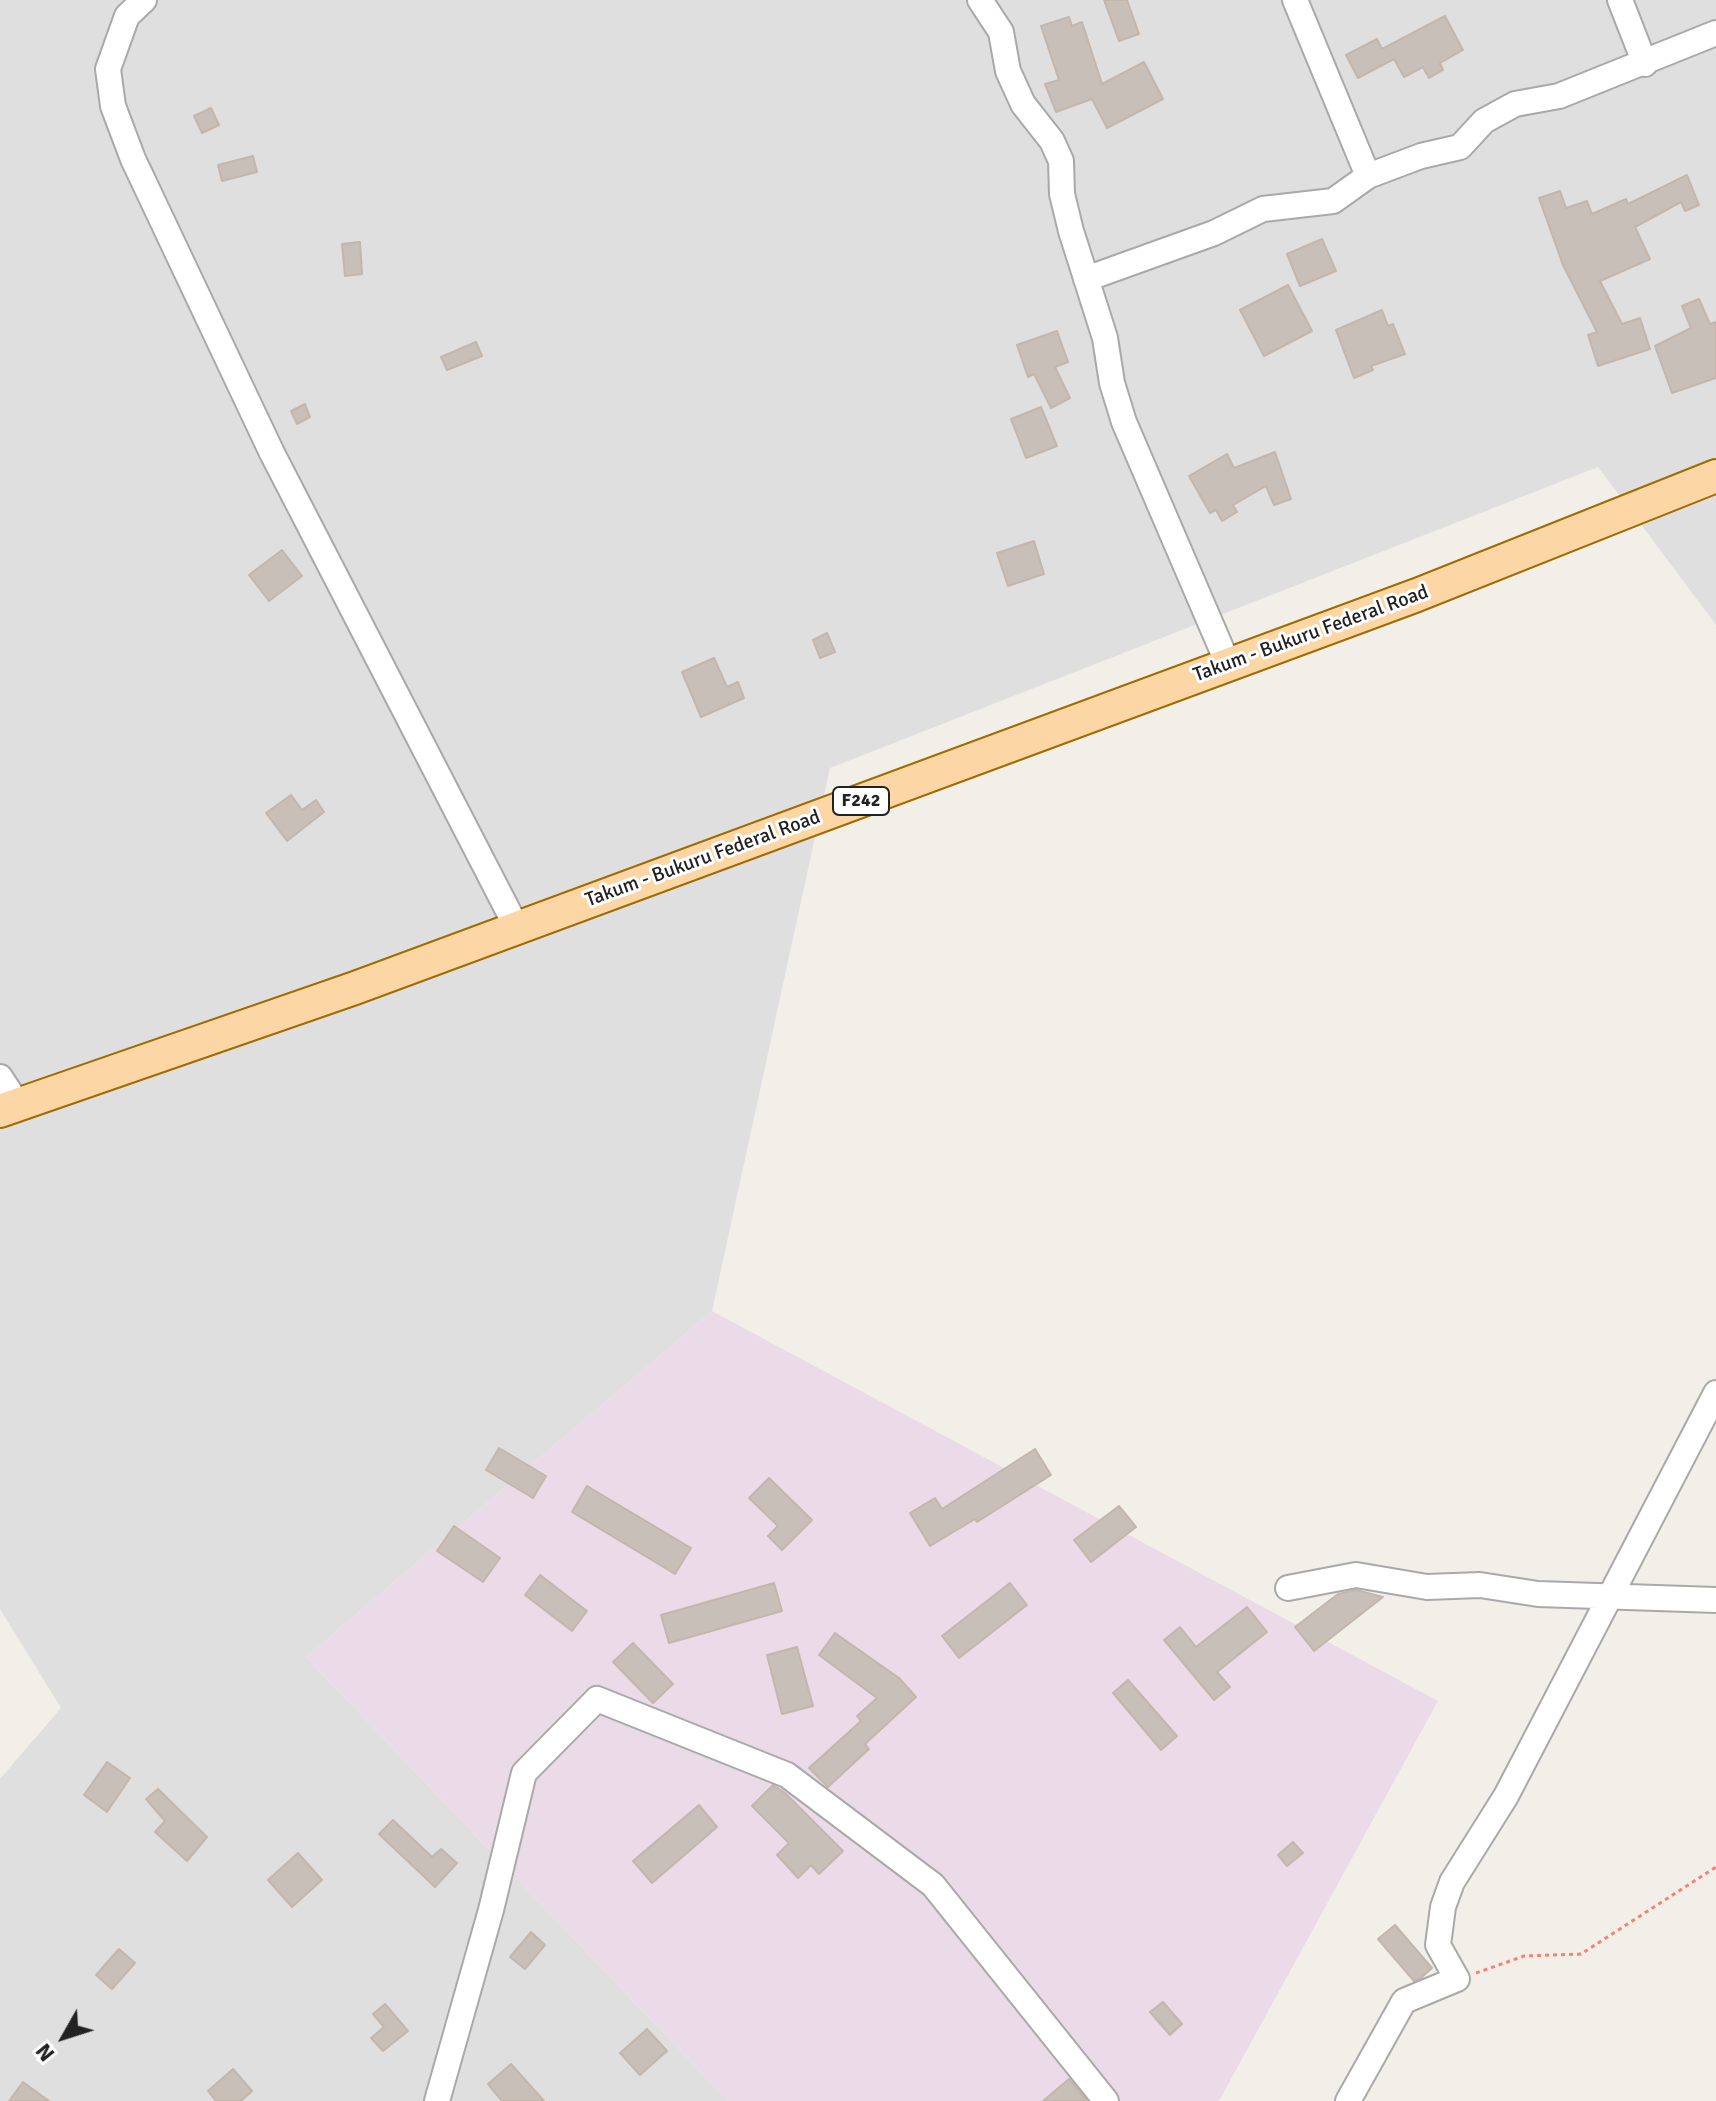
<!DOCTYPE html>
<style>
body{margin:0}
#map{position:relative;width:1716px;height:2101px;overflow:hidden;background:#f2efe9;font-family:Signika,sans-serif}
canvas{display:block}
.north{position:absolute;left:24px;top:1997px;width:80px;height:80px;-webkit-text-stroke:6px #fff;paint-order:stroke;rotate:231deg;font-size:22px;font-weight:700;line-height:32px;text-align:center;color:#222}
.north::after{content:'';display:block;margin:auto;width:28px;height:36px;background:#222;clip-path:polygon(50% 0,100% 100%,50% 72%,0 100%)}
</style>
<div id="map">
<canvas width="1716" height="2101"></canvas>
<div class="north">N</div>
</div>
<script>
const ctx = document.querySelector('canvas').getContext('2d');
ctx.lineJoin = 'round';
function fill(path, color) { ctx.fillStyle = color; ctx.fill(path, 'evenodd'); }
const toPath = rows => new Path2D(rows.map(r => 'M' + r).join(''));
function stroke(path, color, width, dash) { ctx.strokeStyle = color; ctx.lineWidth = width; ctx.lineCap = dash ? 'butt' : 'round'; ctx.setLineDash(dash || []); ctx.stroke(path); }
function label(font, color, halo, rows, align = 'center') {
  ctx.font = font + ' Signika,sans-serif'; ctx.lineWidth = 6; ctx.setLineDash([]); ctx.textBaseline = 'middle'; ctx.strokeStyle = halo; ctx.fillStyle = color; for (const [text, x, y, turn = 0] of rows) {
    ctx.save(); ctx.translate(x, y); ctx.rotate((+turn || 0) * Math.PI / 180); ctx.textAlign = isNaN(turn) ? turn : align; if (halo) ctx.strokeText(text, 0, 0); ctx.fillText(text, 0, 0); ctx.restore();
  }
}
const residential = toPath([
 [0,0,1716,0,1716,625,1598,467,830,768,712,1311,306,1657,728,2101,0,2101,0,1779,61,1708,0,1609]
]);
const industrial = toPath([
 [712,1311,1438,1701,1219,2101,728,2101,306,1657]
]);
const building = toPath([
 [1104,0,1127,0,1139,34,1119,41,1104,0],
 [1445,16,1463,50,1440,63,1443,70,1429,78,1423,67,1404,77,1394,59,1358,78,1346,55,1377,39,1382,49,1445,16],
 [1069,17,1072,26,1082,22,1102,84,1144,62,1163,99,1107,128,1092,99,1056,112,1045,84,1059,80,1041,26,1069,17],
 [211,108,219,125,202,133,194,116,211,108],
 [253,156,257,172,222,181,218,165,253,156],
 [1687,175,1699,205,1685,211,1681,202,1635,227,1650,259,1600,281,1622,324,1640,318,1650,349,1598,366,1588,335,1597,332,1563,265,1539,198,1560,191,1566,208,1587,201,1592,214,1626,199,1628,204,1687,175],
 [1322,239,1336,271,1300,286,1287,254,1322,239],
 [360,242,362,274,345,276,342,244,360,242],
 [1288,285,1312,331,1264,356,1240,310,1288,285],
 [1699,299,1710,324,1716,322,1716,378,1672,393,1655,346,1691,328,1682,306,1699,299],
 [1382,310,1388,326,1393,324,1405,354,1371,366,1373,370,1354,378,1336,330,1382,310],
 [1057,331,1068,362,1055,367,1070,398,1051,408,1034,374,1028,377,1017,345,1057,331],
 [476,342,482,356,447,370,441,357,476,342],
 [305,404,310,417,297,424,291,411,305,404],
 [1041,407,1057,446,1026,458,1011,419,1041,407],
 [1275,452,1291,499,1274,505,1266,486,1233,505,1237,512,1222,521,1216,510,1210,513,1189,476,1227,454,1234,468,1275,452],
 [1034,541,1044,574,1008,586,997,553,1034,541],
 [282,550,302,576,269,601,249,575,282,550],
 [827,633,835,652,820,658,813,640,827,633],
 [714,658,727,687,738,682,744,698,701,717,682,672,714,658],
 [291,795,302,810,316,800,324,812,287,841,266,813,291,795],
 [499,1448,546,1476,533,1498,486,1470,499,1448],
 [1035,1449,1051,1475,977,1522,975,1519,930,1546,910,1513,935,1498,942,1509,1035,1449],
 [769,1478,812,1520,782,1550,768,1536,778,1526,749,1498,769,1478],
 [587,1486,691,1548,675,1574,572,1512,587,1486],
 [1119,1506,1136,1527,1091,1562,1074,1540,1119,1506],
 [454,1526,500,1558,483,1582,437,1551,454,1526],
 [540,1575,587,1611,572,1631,525,1595,540,1575],
 [774,1583,782,1611,669,1643,661,1615,774,1583],
 [1010,1583,1027,1605,959,1658,942,1636,1010,1583],
 [1356,1590,1383,1597,1314,1651,1295,1627,1338,1594,1356,1590],
 [1247,1607,1267,1632,1217,1672,1230,1687,1214,1700,1164,1640,1180,1627,1196,1647,1247,1607],
 [835,1633,899,1678,916,1697,865,1744,869,1749,828,1787,809,1768,861,1721,857,1716,877,1698,819,1655,835,1633],
 [633,1643,673,1684,653,1703,613,1662,633,1643],
 [797,1647,813,1706,782,1714,767,1655,797,1647],
 [1128,1680,1177,1736,1161,1750,1113,1693,1128,1680],
 [107,1762,130,1778,107,1812,84,1795,107,1762],
 [773,1785,785,1793,843,1851,819,1874,811,1865,798,1878,777,1855,789,1843,752,1806,773,1785],
 [158,1789,207,1837,187,1861,155,1832,165,1821,146,1799,158,1789],
 [699,1805,717,1827,652,1883,633,1861,699,1805],
 [393,1820,432,1857,441,1849,457,1863,435,1887,379,1834,393,1820],
 [1293,1842,1303,1853,1287,1866,1278,1855,1293,1842],
 [298,1853,322,1880,292,1907,268,1880,298,1853],
 [1395,1925,1432,1968,1421,1978,1414,1981,1378,1939,1395,1925],
 [531,1932,545,1945,525,1969,510,1957,531,1932],
 [119,1949,135,1963,112,1989,96,1975,119,1949],
 [1163,2002,1182,2024,1170,2035,1150,2012,1163,2002],
 [385,2004,408,2031,383,2051,371,2038,384,2027,373,2014,385,2004],
 [647,2029,667,2051,640,2075,620,2053,647,2029],
 [511,2064,544,2101,502,2101,488,2084,511,2064],
 [233,2069,252,2091,241,2101,216,2101,208,2091,233,2069],
 [1069,2079,1087,2101,1043,2101,1069,2079],
 [23,2082,49,2101,9,2101,23,2082]
]);
const path = toPath([
 [1476,1973,1524,1956,1581,1954,1716,1867]
]);
const minor = toPath([
 [144,0,127,16,108,69,113,106,133,159,272,453,517,928],
 [980,0,1001,32,1008,71,1023,104,1052,141,1061,161,1062,194,1071,231,1105,338,1112,383,1124,422,1228,664],
 [1295,0,1368,176],
 [1620,0,1645,64],
 [1086,279,1214,233,1263,209,1333,201,1368,176,1421,156,1460,147,1484,121,1515,104,1559,96,1716,33],
 [0,1077,19,1106],
 [1288,1588,1356,1575,1427,1587,1480,1585,1538,1594,1716,1600],
 [437,2101,491,1910,524,1773,597,1699,787,1775,933,1885,1106,2101],
 [1348,2101,1404,2001,1457,1979,1438,1945,1443,1907,1452,1882,1506,1796,1716,1393]
]);
const major = toPath([
 [0,1111,355,988,1417,595,1716,476]
]);
const shields = [
 [861,801,56]
];
const shieldNames = [
 ["F242",861,801]
];
const streetNames = [
 ["Takum - Bukuru Federal Road",1311,634,-20],
 ["Takum - Bukuru Federal Road",703,859,-20]
];
fill(residential, '#e0dfdf');
fill(industrial, '#ebdbe8');
fill(building, '#c7bfb8');
stroke(building, '#c4b6ab', 2);
stroke(minor, '#a9a9a9', 28);
stroke(major, '#a06b00', 36);
stroke(path, '#fa8072', 3, [4, 4]);
stroke(minor, '#fff', 24);
stroke(major, '#fcd6a4', 32);
for (const [x, y, w] of shields) { const box = new Path2D(); box.roundRect(x - w / 2, y - 14, w, 28, 6); ctx.fillStyle = '#fff'; ctx.fill(box); stroke(box, '#222', 2); }
label('bold 18px', '#222', null, shieldNames);
label('20px', '#222', '#fff', streetNames);
</script>
